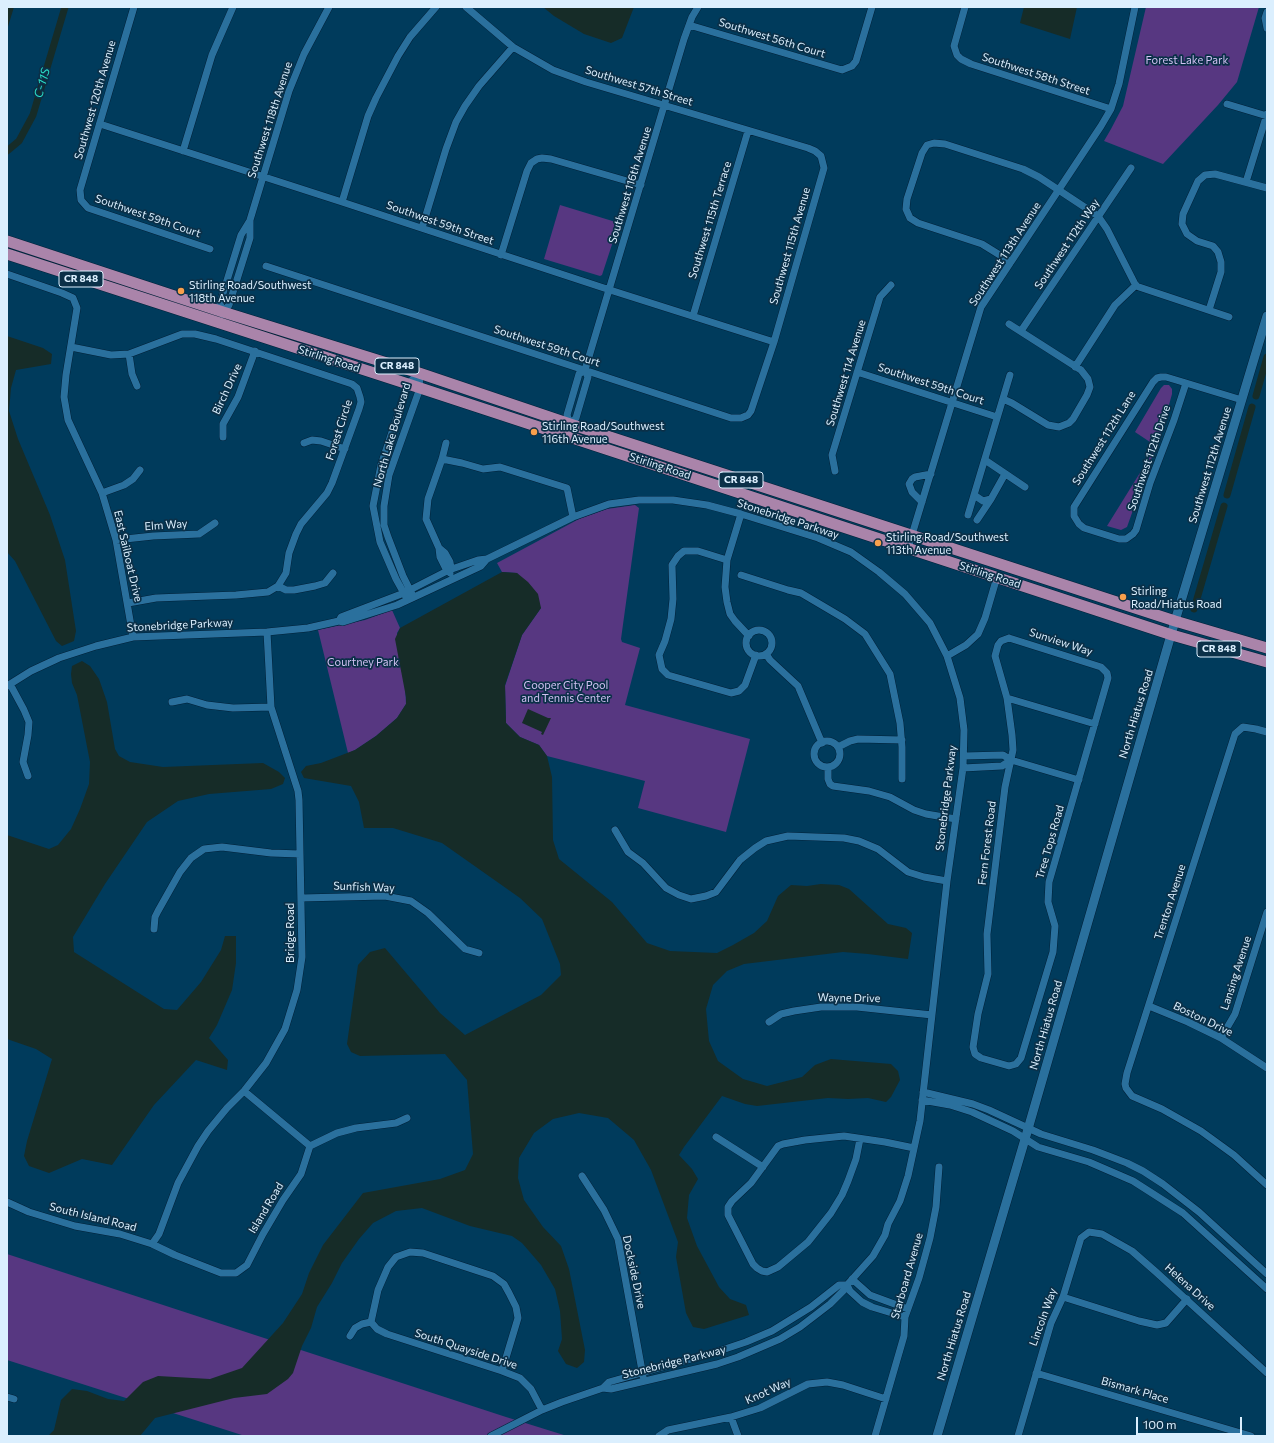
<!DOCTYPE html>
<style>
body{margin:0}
#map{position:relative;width:1274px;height:1443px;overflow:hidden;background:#003b5c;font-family:Commissioner,sans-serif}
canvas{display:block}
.frame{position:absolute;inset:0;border:8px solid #dbeffe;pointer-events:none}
.scale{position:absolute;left:1136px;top:1417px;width:106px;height:18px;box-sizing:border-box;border:2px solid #dbeffe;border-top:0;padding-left:5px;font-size:12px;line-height:14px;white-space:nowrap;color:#dbeffe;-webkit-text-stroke:3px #0b3048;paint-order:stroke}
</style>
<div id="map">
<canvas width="1274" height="1443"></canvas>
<div class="frame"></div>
<div class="scale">100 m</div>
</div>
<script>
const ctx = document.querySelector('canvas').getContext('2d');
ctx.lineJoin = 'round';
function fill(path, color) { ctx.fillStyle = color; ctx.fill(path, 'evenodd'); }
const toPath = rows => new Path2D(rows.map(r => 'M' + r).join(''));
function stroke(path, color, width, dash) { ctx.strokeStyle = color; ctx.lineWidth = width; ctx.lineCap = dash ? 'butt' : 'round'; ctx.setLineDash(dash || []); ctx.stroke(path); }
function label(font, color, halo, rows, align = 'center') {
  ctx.font = font + ' Commissioner,sans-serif'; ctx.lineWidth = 3.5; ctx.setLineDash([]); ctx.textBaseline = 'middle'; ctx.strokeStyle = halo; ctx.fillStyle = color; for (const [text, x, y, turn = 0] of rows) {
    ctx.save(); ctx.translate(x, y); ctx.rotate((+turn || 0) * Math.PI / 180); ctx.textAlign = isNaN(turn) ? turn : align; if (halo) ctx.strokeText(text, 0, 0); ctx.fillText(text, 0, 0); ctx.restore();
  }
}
const green = toPath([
 [1146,7,1259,7,1237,82,1218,105,1163,164,1104,141,1111,129,1123,106],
 [560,205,619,223,602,275,600,276,544,259],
 [1164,385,1169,385,1172,389,1172,394,1164,423,1127,527,1121,530,1107,526,1151,455,1153,444,1135,432,1161,388],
 [635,505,639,508,621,639,622,642,640,648,625,705,750,739,726,832,638,808,645,781,547,756,539,745,520,737,506,723,505,686,522,635,541,608,517,573,502,572,497,563,579,519,607,509],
 [392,610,400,628,397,633,399,660,405,685,406,704,397,718,376,736,355,750,348,753,318,630,365,620],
 [7,1254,506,1417,567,1436,245,1436,7,1360]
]);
const water = toPath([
 [7,7,14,7,7,30],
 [543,7,634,7,622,38,611,43,584,34,554,16],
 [1024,7,1077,7,1070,39,1020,23],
 [7,336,43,348,52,354,51,364,16,370,11,388,9,411,18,439,50,515,65,560,76,631,74,641,62,646,56,641,15,561,7,552],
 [502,572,517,573,528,582,538,594,541,608,522,635,505,685,506,723,520,737,539,745,547,756,552,777,553,840,559,859,612,902,647,943,670,951,717,953,733,945,754,933,767,921,778,896,791,885,807,886,821,884,839,885,849,889,888,924,906,928,912,933,908,959,868,954,843,952,744,964,727,971,713,985,706,1009,709,1041,718,1061,743,1079,767,1086,802,1077,815,1065,831,1059,891,1064,898,1071,900,1080,891,1097,886,1102,868,1098,848,1099,828,1098,757,1106,745,1104,722,1096,684,1147,679,1155,692,1169,698,1179,689,1195,687,1218,697,1246,719,1287,730,1299,746,1305,749,1315,704,1329,693,1327,686,1313,676,1257,678,1242,651,1170,634,1140,608,1118,579,1113,553,1119,534,1133,519,1158,518,1178,524,1200,543,1227,561,1246,569,1269,585,1350,584,1362,577,1368,566,1364,558,1351,562,1339,560,1311,555,1289,541,1265,522,1243,512,1236,470,1226,422,1208,396,1211,373,1223,359,1239,342,1263,332,1283,317,1307,311,1328,302,1346,293,1373,288,1379,267,1394,234,1398,155,1418,140,1436,48,1436,54,1430,61,1400,72,1389,87,1391,108,1399,124,1401,143,1382,158,1376,210,1379,242,1368,283,1323,302,1294,309,1273,323,1245,363,1193,440,1179,465,1170,473,1154,467,1080,445,1054,360,1056,351,1052,347,1044,358,965,370,952,385,948,440,1013,465,1035,541,995,561,975,560,964,542,919,520,898,442,843,393,828,364,828,359,802,351,786,304,778,301,772,306,766,321,763,355,750,376,736,397,718,406,704,406,697,395,639,400,628],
 [82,661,90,666,99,679,107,702,115,749,119,756,130,762,163,767,263,763,279,772,285,778,283,784,271,789,209,794,178,801,147,822,105,884,73,937,74,952,164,1009,177,1010,201,982,221,950,225,936,236,936,236,963,232,990,217,1025,209,1038,228,1060,227,1070,196,1060,154,1105,112,1165,82,1159,49,1173,29,1166,24,1156,27,1141,52,1059,36,1049,7,1039,7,835,49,849,58,845,71,829,80,809,89,784,90,762,77,695,72,683,71,674,72,666],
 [528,709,548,718,551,718,543,735,541,734,542,732,522,723]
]);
const canal = toPath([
 [7,151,19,141,33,115,65,7],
 [1256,396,1267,357],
 [1227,495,1252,407],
 [1194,609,1224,506]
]);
const minor = toPath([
 [134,7,80,190,81,200,88,208,210,249],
 [965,7,954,46,957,55,961,59,971,64,1111,109],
 [1267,12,1265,18,1267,28],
 [689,25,842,70,852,66,856,61,872,7],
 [1227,104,1267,116],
 [100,124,342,202,610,290,774,342],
 [183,151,212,55,233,7],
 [1246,182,1267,114],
 [342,202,368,116,376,98,398,56,410,37,436,7],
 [422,228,446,149,456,122,465,106,479,86,513,47],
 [501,255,527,171,531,163,537,159,542,158,551,159,641,185],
 [1011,262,982,244,918,223,910,218,906,209,907,199,922,153,927,145,934,143,945,144,1023,169,1039,177,1098,216,1107,229,1136,286,1229,317],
 [266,266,731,418,741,418,748,415,751,411,774,342,824,168,821,156,815,151,808,148,586,82,553,70,513,47,466,7],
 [7,274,62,293,73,298,77,308,66,375,64,397,68,420,102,493,116,540,133,637],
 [1209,310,1221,272,1221,262,1218,252,1213,246,1197,241,1187,234,1182,224,1183,214,1198,181,1205,175,1215,174,1267,188],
 [223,312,220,303,241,235,249,222],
 [222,314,229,305,250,238,250,220,289,91,304,54,329,7],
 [693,316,748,131],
 [1021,331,1131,168],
 [71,347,111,355,129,354,182,334,195,334,216,339,352,384,357,388,360,397,361,402,359,409,332,483,327,493,301,524,296,534,289,553,286,573,278,586,268,592,236,595,156,598,128,603],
 [129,354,132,374,137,386],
 [1075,367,1115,305,1136,285],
 [857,372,997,417],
 [1186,383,1174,420,1150,483,1136,530,1133,534,1126,539,1119,539,1084,528,1079,524,1074,516,1074,507,1153,382,1157,378,1161,377,1166,377,1186,383,1242,400],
 [1003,399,1012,403,1048,425,1059,427,1069,423,1073,419,1087,395,1090,387,1088,379,1081,370,1009,324],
 [570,424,567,415,579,374,585,370,684,39,692,17,698,7],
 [567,436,570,424,576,418,588,377,585,370],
 [223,437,223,424,238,397,255,351],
 [304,443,312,440,321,441,345,449],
 [446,443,442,459,428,499,426,519,439,548,440,557,446,569,449,570,450,573],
 [442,459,462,463,483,469,500,467,567,488,573,517],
 [985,460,1025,487],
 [835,471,832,455,880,297,891,285],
 [102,493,124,485,133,479,140,470],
 [974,495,983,501,991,499,1005,474],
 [922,502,912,492,909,484,912,479,915,477,931,474],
 [741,514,727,560,725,587,727,602,730,614,735,621,749,636],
 [968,515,1010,375],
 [977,520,991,499],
 [116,540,153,536,199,534,215,523],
 [439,548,445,553,450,562,451,568,449,570],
 [908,548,981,307,1101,126,1111,109,1119,84,1135,7],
 [727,560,698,551,684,551,678,556,672,565,673,599,671,619,665,641,659,655,662,669,668,675,731,693,739,691,745,685,756,655],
 [741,575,788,590,801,593,845,619,865,634,890,674,900,723,902,747,902,779],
 [278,586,286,590,294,590,315,586,325,583,333,573],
 [412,594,403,576,388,537,384,525,384,506,389,475,420,388,419,373],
 [406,597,396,579,380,542,373,506,381,465,408,384,419,373],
 [339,621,341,617,404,593,449,570,478,560,487,559,573,517,609,504,639,500,673,500,707,505,741,514,818,538,851,552,879,572,905,594,930,623,947,656,960,698,964,730,963,768,947,881,920,1121,908,1176,900,1201,888,1224,885,1235,873,1256,847,1285,844,1290,830,1304,800,1327,780,1339,738,1357,717,1364,611,1389,603,1388,562,1402,542,1410,491,1436],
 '746 643a13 13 0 1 1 26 0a13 13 0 1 1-26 0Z',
 [1009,638,1101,667,1107,673,1108,678,1049,882,1048,902,1055,926,1053,952,1021,1058,1016,1064,1009,1066,981,1058,975,1054,973,1047,978,1014,988,974,987,934,1005,787,1013,750,1012,735,1007,698,995,656,998,645,1001,641,1009,638],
 [766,654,770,660,798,686,822,743],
 [947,656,966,645,978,634,985,618,997,577],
 [10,684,24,710,29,722,28,735,23,762,28,776],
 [7,686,31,671,59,658,96,646,133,637,267,632,308,628,339,621,343,622,397,605,481,566,487,559],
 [1007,698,1095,724],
 [172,702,187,699,207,705,233,708,271,707],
 [1267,732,1256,729,1243,727,1235,734,1127,1073,1125,1084,1126,1088,1132,1096,1162,1109,1201,1131,1234,1155,1267,1185],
 '814 754a13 13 0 1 1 26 0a13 13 0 1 1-26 0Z',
 [838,747,850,741,858,739,902,740],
 [964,756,1003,755,1011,760,1079,780],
 [828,767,828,779,830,784,833,786,869,791,890,797,914,810,926,814,956,819],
 [963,768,1002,766,1011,760],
 [615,830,628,852,643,863,666,888,679,895,691,899,706,896,716,892,740,860,755,848,766,841,788,836,844,838,859,841,878,849,908,872,924,877,947,881],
 [301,898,385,896,411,901,428,913,465,949,479,953],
 [154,929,155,917,158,911,180,872,191,858,204,849,222,847,271,853,300,854],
 [1149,1006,1188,1022,1221,1038,1267,1068],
 [769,1022,781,1014,794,1011,821,1007,857,1007,932,1015],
 [1221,1038,1235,1014,1267,912],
 [244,1091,310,1146],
 [923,1092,973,1104,989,1110,1041,1134,1093,1150,1127,1163,1143,1171,1163,1184,1199,1212,1267,1274],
 [922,1100,950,1105,972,1112,1013,1131,1038,1147,1089,1162,1133,1181,1183,1213,1267,1289],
 [716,1137,763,1167],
 [860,1139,856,1159,848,1181,842,1195,831,1213,808,1242,778,1267,767,1272,762,1271,757,1268,753,1264,728,1215,728,1207,732,1201,751,1183,778,1146,783,1144,805,1140,844,1136,885,1142,914,1148],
 [310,1146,337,1133,356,1128,396,1123,407,1118],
 [582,1176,604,1210,618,1239,643,1376],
 [7,1202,29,1212,75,1226,120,1234,152,1244,175,1255,221,1273,236,1273,247,1265,263,1234,283,1200,301,1174,310,1146],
 [152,1244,159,1234,178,1183,198,1146,208,1131,227,1108,244,1091,266,1063,285,1029,297,990,302,957,299,800,298,791,271,707,267,632],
 [852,1279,870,1295,908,1309],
 [847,1285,850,1291,862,1302,872,1307,905,1317],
 [1063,1297,1139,1321,1157,1325,1166,1323,1187,1299],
 [371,1322,378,1290,388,1267,396,1257,410,1252,423,1253,493,1276,504,1284,509,1293,516,1307,518,1318,502,1371],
 [371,1322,377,1329,387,1334,502,1371,520,1378,531,1389,542,1410],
 [350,1336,355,1328,362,1324,371,1322],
 [1036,1373,1251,1436],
 [603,1388,609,1382,716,1352,746,1342,772,1331,811,1307,839,1285,847,1285],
 [7,1397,14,1399],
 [731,1417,738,1436],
 [659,1436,668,1430,731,1417,760,1408,808,1384,827,1382,843,1385,886,1399],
 [875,1436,904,1336,905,1317,919,1278,930,1238,936,1207,939,1167],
 [1018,1436,1051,1323,1063,1297,1081,1238,1089,1232,1102,1234,1132,1251,1156,1272,1267,1373]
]);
const tertiary = toPath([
 [937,1436,1028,1129,1175,621,1267,316]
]);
const primary = toPath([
 [7,241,223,312,419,373,570,424,1175,621,1267,648],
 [7,254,408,384,1172,635,1267,662]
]);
const markers = [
 [181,291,4,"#f9a04c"],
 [534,432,4,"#f9a04c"],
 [878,543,4,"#f9a04c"],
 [1123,597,4,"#f9a04c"]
];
const shields = [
 [81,279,44],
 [397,366,44],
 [741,480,44],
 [1219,649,44]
];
const shieldNames = [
 ["CR 848",81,279],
 ["CR 848",397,366],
 ["CR 848",741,480],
 ["CR 848",1219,649]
];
const streetNames = [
 ["Southwest 56th Court",772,38,17],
 ["Southwest 58th Street",1036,74,18],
 ["Southwest 57th Street",639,86,17],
 ["Southwest 120th Avenue",95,100,-74],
 ["Southwest 118th Avenue",270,120,-72],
 ["Southwest 116th Avenue",630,185,-73],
 ["Southwest 59th Court",148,216,19],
 ["Southwest 115th Terrace",710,220,-73],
 ["Southwest 59th Street",440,223,19],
 ["Southwest 112th Way",1067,244,-56],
 ["Southwest 115th Avenue",790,246,-74],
 ["Southwest 113th Avenue",1005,254,-57],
 ["Southwest 59th Court",547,346,18],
 ["Stirling Road",329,359,18],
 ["Southwest 114 Avenue",846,373,-73],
 ["Southwest 59th Court",931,384,18],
 ["Birch Drive",227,389,-65],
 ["Forest Circle",339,430,-72],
 ["North Lake Boulevard",392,435,-74],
 ["Southwest 112th Lane",1104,438,-58],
 ["Southwest 112th Drive",1149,458,-71],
 ["Southwest 112th Avenue",1210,465,-73],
 ["Stirling Road",660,466,18],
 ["Stonebridge Parkway",788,519,18],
 ["Elm Way",166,525,-4],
 ["East Sailboat Drive",128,556,77],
 ["Stirling Road",990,575,18],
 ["Stonebridge Parkway",180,625,-3],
 ["Sunview Way",1061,642,18],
 ["North Hiatus Road",1136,714,-73],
 ["Stonebridge Parkway",946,798,-83],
 ["Tree Tops Road",1050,842,-74],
 ["Fern Forest Road",987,843,-83],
 ["Sunfish Way",364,887,2],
 ["Trenton Avenue",1170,902,-72],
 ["Bridge Road",290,933,-90],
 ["Lansing Avenue",1236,973,-72],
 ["Wayne Drive",849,998,1],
 ["Boston Drive",1203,1019,26],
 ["North Hiatus Road",1046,1025,-74],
 ["Island Road",266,1208,-59],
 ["South Island Road",93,1217,14],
 ["Dockside Drive",634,1272,78],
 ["Starboard Avenue",907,1276,-74],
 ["Helena Drive",1190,1287,42],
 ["Lincoln Way",1043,1317,-70],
 ["North Hiatus Road",954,1336,-73],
 ["South Quayside Drive",466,1349,18],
 ["Stonebridge Parkway",674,1362,-14],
 ["Bismark Place",1135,1390,16],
 ["Knot Way",768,1391,-24]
];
const parkNames = [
 ["Forest Lake Park",1187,60],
 ["Courtney Park",363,662],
 ["Cooper City Pool",566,685],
 ["and Tennis Center",566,698]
];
const poiNames = [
 ["Stirling Road/Southwest",189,285],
 ["118th Avenue",189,298],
 ["Stirling Road/Southwest",542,426],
 ["116th Avenue",542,439],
 ["Stirling Road/Southwest",886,537],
 ["113th Avenue",886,550],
 ["Stirling",1131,591],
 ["Road/Hiatus Road",1131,604]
];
const waterNames = [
 ["C-11S",42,83,-74]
];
fill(green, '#573781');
fill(water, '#162c28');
stroke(canal, '#162c28', 7);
stroke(minor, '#002138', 8);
stroke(tertiary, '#002138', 10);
stroke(primary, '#002138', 12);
stroke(minor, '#2a709d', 7);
stroke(tertiary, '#2a709d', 9);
stroke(primary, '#aa84aa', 11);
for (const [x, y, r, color] of markers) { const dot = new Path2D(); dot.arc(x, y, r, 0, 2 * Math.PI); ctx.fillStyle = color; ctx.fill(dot); stroke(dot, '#0b3048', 1.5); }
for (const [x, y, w] of shields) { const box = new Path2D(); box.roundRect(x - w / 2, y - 8, w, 16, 3); ctx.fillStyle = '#0b3048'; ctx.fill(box); stroke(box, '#dbeffe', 1); }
label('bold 10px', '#dbeffe', null, shieldNames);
label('11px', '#dbeffe', '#0b3048', streetNames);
label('11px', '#d2c1f2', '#0b3048', parkNames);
label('11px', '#dbeffe', '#0b3048', poiNames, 'left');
label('italic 12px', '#2adec7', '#0b3048', waterNames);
</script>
